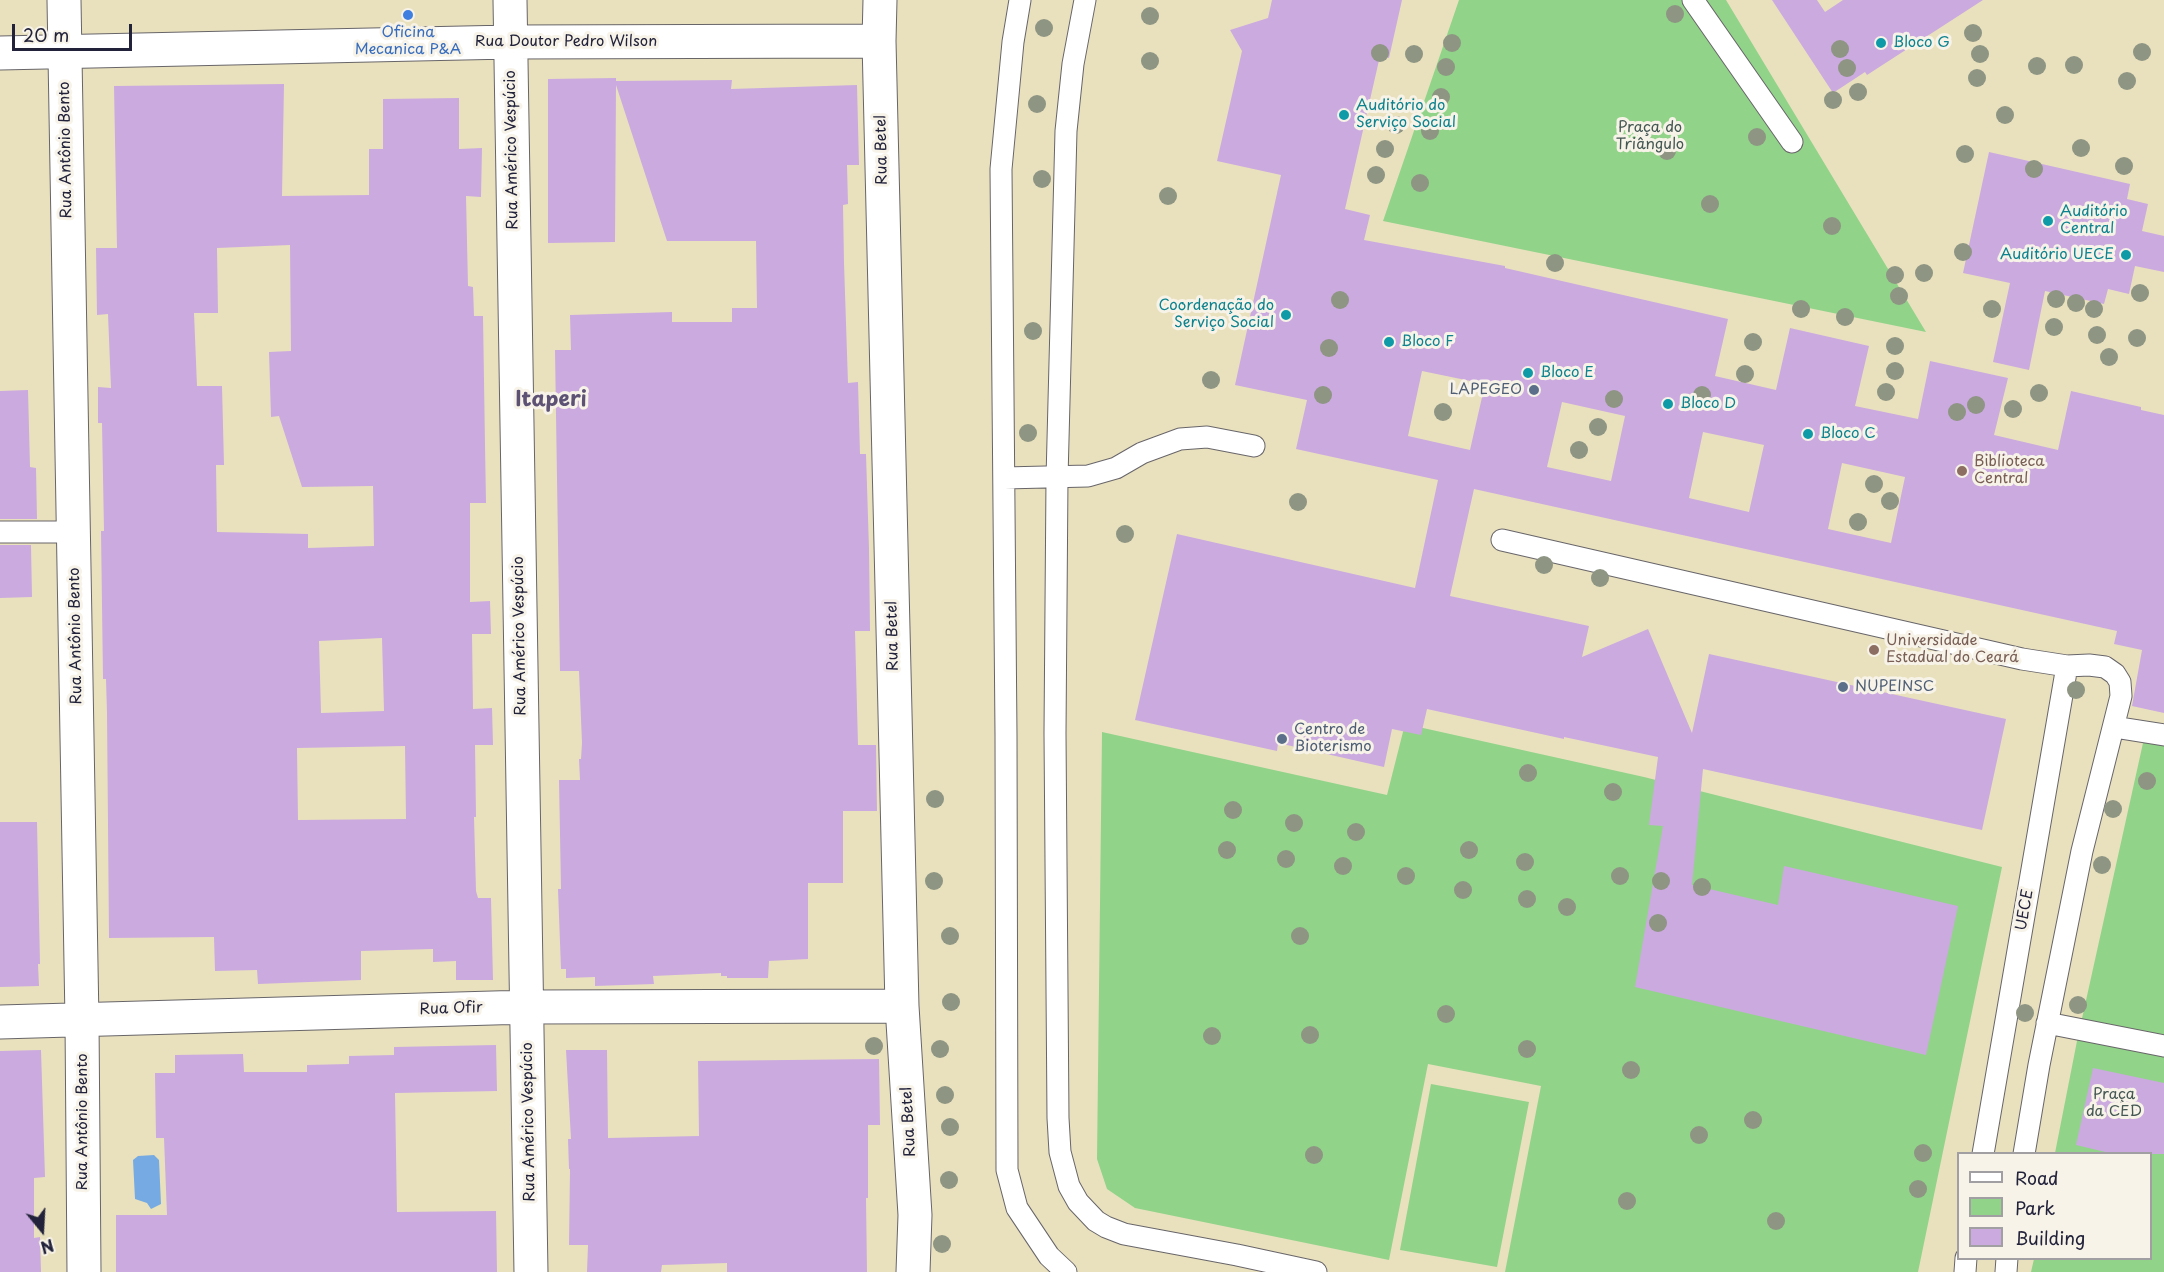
<!DOCTYPE html>
<meta charset="utf-8">
<style>
body{margin:0}
#map{position:relative;width:2164px;height:1272px;overflow:hidden;background:#e9e1be;font-family:"Playpen Sans",sans-serif}
canvas{display:block}
.legend{position:absolute;left:1957px;top:1152px;width:195px;height:108px;box-sizing:border-box;background:#f7f3e8;border:2px solid #a29fa3;margin:0;padding:8px 10px;list-style:none;font-size:18px;color:#22223b}
.legend li{display:flex;align-items:center;gap:12px;height:30px}
.legend b{width:30px;border:2px solid #a29fa3}
.north{position:absolute;left:12px;top:1200px;width:60px;height:60px;-webkit-text-stroke:4px #f7f3e8;paint-order:stroke;rotate:162deg;font-size:16px;font-weight:700;line-height:24px;text-align:center;color:#22223b}
.north::after{content:'';display:block;margin:auto;width:21px;height:27px;background:#22223b;clip-path:polygon(50% 0,100% 100%,50% 72%,0 100%)}
.scale{position:absolute;left:12px;top:24px;width:120px;height:27px;box-sizing:border-box;border:3px solid #22223b;border-top:0;padding-left:8px;font-size:18px;line-height:21px;white-space:nowrap;color:#22223b;-webkit-text-stroke:4px #f7f3e8;paint-order:stroke}
</style>
<div id="map">
<canvas width="2164" height="1272"></canvas>
<ul class="legend">
<li><b style="height:8px;background:#fff"></b>Road</li>
<li><b style="height:16px;background:#92d38a"></b>Park</li>
<li><b style="height:16px;background:#cbaadf"></b>Building</li>
</ul>
<div class="north">N</div>
<div class="scale">20 m</div>
</div>
<script>
const ctx = document.querySelector('canvas').getContext('2d');
ctx.lineJoin = 'round';
function fill(path, color) { ctx.fillStyle = color; ctx.fill(path, 'evenodd'); }
const toPath = rows => new Path2D(rows.map(r => 'M' + r).join(''));
function stroke(path, color, width, dash) { ctx.strokeStyle = color; ctx.lineWidth = width; ctx.lineCap = dash ? 'butt' : 'round'; ctx.setLineDash(dash || []); ctx.stroke(path); }
function label(font, color, halo, rows, align = 'center') {
  ctx.font = font + ' "Playpen Sans",sans-serif'; ctx.lineWidth = 6; ctx.setLineDash([]); ctx.textBaseline = 'middle'; ctx.strokeStyle = halo; ctx.fillStyle = color; for (const [text, x, y, turn = 0] of rows) {
    ctx.save(); ctx.translate(x, y); ctx.rotate((+turn || 0) * Math.PI / 180); ctx.textAlign = isNaN(turn) ? turn : align; if (halo) ctx.strokeText(text, 0, 0); ctx.fillText(text, 0, 0); ctx.restore();
  }
}
const green = toPath([
 [1459,0,1726,0,1926,332,1383,221],
 [1405,724,1644,777,2002,867,1918,1272,1505,1272,1541,1086,1428,1064,1389,1260,1135,1208,1107,1189,1097,1159,1102,732,1387,795],
 [2147,725,2164,728,2164,1272,2031,1272,2034,1259,2150,1258,2150,1154,2055,1153,2077,1041],
 [1431,1084,1529,1102,1497,1267,1400,1250]
]);
const water = toPath([
 [154,1155,159,1160,161,1204,151,1209,147,1203,135,1199,133,1160,138,1156]
]);
const building = toPath([
 [1272,0,1402,0,1389,58,1380,56,1345,209,1370,215,1364,240,1505,266,1505,268,1728,319,1715,376,1776,390,1790,328,1869,346,1855,406,1918,419,1930,361,2008,378,1994,435,2058,450,2071,391,2141,407,2141,410,2164,415,2164,713,2132,706,2142,650,2114,644,2117,631,1474,489,1450,596,1589,626,1582,657,1648,629,1692,733,1709,654,2006,719,1982,830,1703,769,1692,885,1778,905,1784,866,1958,906,1926,1055,1635,987,1663,826,1649,825,1658,757,1564,737,1564,739,1427,709,1421,735,1392,729,1384,767,1278,743,1277,751,1135,720,1177,534,1415,588,1438,480,1296,449,1307,400,1235,385,1281,175,1217,161,1242,51,1230,30,1268,18],
 [1422,371,1485,384,1470,450,1408,436],
 [1562,402,1625,416,1611,481,1547,467],
 [1703,432,1764,445,1749,512,1689,498],
 [1842,463,1905,477,1891,543,1828,529],
 [1772,0,1817,0,1825,12,1843,0,1983,0,1867,75,1865,72,1833,93],
 [616,78,616,81,732,80,731,89,857,85,859,165,847,165,848,204,843,205,844,263,848,383,858,382,860,454,866,454,869,549,870,631,855,631,858,745,876,745,877,811,843,811,843,883,808,883,808,959,769,961,768,978,727,978,727,976,721,976,721,973,653,976,654,984,595,986,595,977,566,978,566,969,561,969,558,889,561,889,559,780,580,780,579,759,581,759,582,743,579,671,560,671,555,350,571,350,570,315,672,312,672,322,732,322,732,308,757,308,756,241,667,241,616,85,615,242,548,243,548,79],
 [284,84,282,196,369,195,369,149,383,149,383,99,459,98,459,149,482,148,481,197,466,196,468,286,473,287,474,316,483,316,485,445,486,503,470,503,470,602,490,601,491,634,472,634,473,709,492,708,493,745,475,745,476,817,474,817,476,891,478,898,491,898,493,980,456,980,456,961,433,962,433,949,361,951,361,980,258,984,257,970,215,971,214,937,109,938,107,713,106,679,103,679,101,531,104,531,102,423,98,423,98,387,111,388,108,314,97,315,96,248,117,248,114,86],
 [290,245,291,351,269,352,271,417,279,416,302,487,373,486,374,546,308,548,308,534,217,532,216,465,224,465,222,386,197,386,194,313,218,313,217,248],
 [382,638,384,711,321,713,319,641],
 [405,746,406,819,298,820,297,748],
 [1989,152,2130,184,2127,199,2148,204,2142,231,2164,236,2164,272,2135,266,2129,294,2108,289,2104,304,2045,291,2029,370,1993,362,2010,283,1963,273],
 [28,390,30,467,36,468,37,519,0,519,0,391],
 [0,545,31,545,32,597,0,598],
 [0,822,37,822,40,964,38,964,39,986,0,987],
 [496,1045,497,1091,395,1093,397,1212,496,1211,497,1272,116,1272,116,1215,167,1215,164,1138,156,1138,155,1073,175,1073,175,1055,243,1054,244,1072,307,1072,307,1065,349,1064,349,1056,394,1055,394,1047],
 [41,1050,45,1177,34,1178,34,1238,40,1237,41,1272,0,1272,0,1051],
 [566,1050,607,1050,608,1138,699,1136,698,1061,879,1059,880,1125,868,1125,868,1198,866,1198,867,1272,727,1272,727,1263,662,1265,661,1272,587,1272,588,1245,569,1245,570,1169,569,1169,568,1139,571,1139],
 [2093,1068,2164,1083,2164,1154,2114,1154,2076,1145]
]);
const service = toPath([
 [1020,0,1013,42,1001,169,1006,734,1007,1170,1017,1208,1049,1256,1066,1272],
 [1085,0,1073,64,1066,131,1057,478,1055,733,1058,1118,1060,1152,1069,1186,1078,1202,1096,1221,1106,1227,1124,1234,1237,1255,1316,1272],
 [1693,0,1792,142],
 [1004,478,1088,476,1116,468,1142,453,1180,439,1207,437,1254,446],
 [0,532,74,532],
 [1502,540,2022,659,2067,666,2089,665,2105,667,2115,674,2120,682,2121,696,2082,851,2039,1065,2024,1154],
 [2114,727,2164,735],
 [2047,1023,2164,1046],
 [1983,1154,2067,666],
 [1965,1272,1966,1258],
 [2006,1272,2007,1258]
]);
const minor = toPath([
 [64,0,82,1020,84,1272],
 [510,0,531,1272],
 [880,0,879,41,902,1006,915,1215,913,1272],
 [0,53,510,42,879,41],
 [0,1022,528,1007,902,1006]
]);
const trees = [
 [1675,14],
 [1150,16],
 [1044,28],
 [1973,33],
 [1452,43],
 [1840,49],
 [2142,52],
 [1380,53],
 [1414,54],
 [1980,54],
 [1150,61],
 [2074,65],
 [2037,66],
 [1446,67],
 [1847,68],
 [1977,78],
 [2127,81],
 [1858,92],
 [1441,97],
 [1833,100],
 [1037,104],
 [2005,115],
 [1396,125],
 [1430,131],
 [1757,137],
 [2081,148],
 [1385,149],
 [1667,151],
 [1965,154],
 [2124,166],
 [2034,169],
 [1376,175],
 [1042,179],
 [1420,183],
 [1168,196],
 [1710,204],
 [1832,226],
 [1963,252],
 [1555,263],
 [1924,273],
 [1895,275],
 [2140,293],
 [1899,296],
 [2056,299],
 [1340,300],
 [2076,303],
 [1801,309],
 [1992,309],
 [2094,309],
 [1845,317],
 [2054,327],
 [1033,331],
 [2097,335],
 [2137,338],
 [1753,342],
 [1895,346],
 [1329,348],
 [2109,357],
 [1895,371],
 [1745,374],
 [1211,380],
 [1886,392],
 [2039,393],
 [1323,395],
 [1702,395],
 [1614,399],
 [1976,405],
 [2013,409],
 [1443,412],
 [1957,412],
 [1598,427],
 [1028,433],
 [1579,450],
 [1874,484],
 [1890,501],
 [1298,502],
 [1858,522],
 [1125,534],
 [1544,565],
 [1600,578],
 [2076,690],
 [1528,773],
 [2147,781],
 [1613,792],
 [935,799],
 [2113,809],
 [1233,810],
 [1294,823],
 [1356,832],
 [1227,850],
 [1469,850],
 [1286,859],
 [1525,862],
 [2102,865],
 [1343,866],
 [1406,876],
 [1620,876],
 [934,881],
 [1661,881],
 [1702,887],
 [1463,890],
 [1527,899],
 [1567,907],
 [1658,923],
 [950,936],
 [1300,936],
 [951,1002],
 [2078,1005],
 [2025,1013],
 [1446,1014],
 [1310,1035],
 [1212,1036],
 [874,1046],
 [940,1049],
 [1527,1049],
 [1631,1070],
 [945,1095],
 [1753,1120],
 [950,1127],
 [1699,1135],
 [1923,1153],
 [1314,1155],
 [949,1180],
 [1918,1189],
 [1627,1201],
 [1776,1221],
 [942,1244]
];
const markers = [
 [408,15,6,"#3f7fe0"],
 [1881,43,6,"#0f9aa8"],
 [1344,115,6,"#0f9aa8"],
 [2048,221,6,"#0f9aa8"],
 [2126,255,6,"#0f9aa8"],
 [1286,315,6,"#0f9aa8"],
 [1389,342,6,"#0f9aa8"],
 [1528,373,6,"#0f9aa8"],
 [1534,390,6,"#5c6f8a"],
 [1668,404,6,"#0f9aa8"],
 [1808,434,6,"#0f9aa8"],
 [1962,471,6,"#8d6e63"],
 [1874,650,6,"#8d6e63"],
 [1843,687,6,"#5c6f8a"],
 [1282,739,6,"#5c6f8a"]
];
const shopNames = [
 ["Oficina",408,33],
 ["Mecanica P&A",408,50]
];
const streetNames = [
 ["Rua Doutor Pedro Wilson",566,42],
 ["Rua Antônio Bento",66,150,-91],
 ["Rua Américo Vespúcio",512,150,-91],
 ["Rua Betel",882,150,-91],
 ["Rua Antônio Bento",76,636,-91],
 ["Rua Américo Vespúcio",520,636,-91],
 ["Rua Betel",893,636,-91],
 ["UECE",2025,910,-80],
 ["Rua Ofir",451,1009,-2],
 ["Rua Antônio Bento",83,1122,-90],
 ["Rua Américo Vespúcio",529,1122,-91],
 ["Rua Betel",909,1122,-93]
];
const cultureNames = [
 ["Bloco G",1893,43],
 ["Auditório do",1356,106],
 ["Serviço Social",1356,123],
 ["Auditório",2060,212],
 ["Central",2060,229],
 ["Auditório UECE",2114,255,"right"],
 ["Coordenação do",1274,306,"right"],
 ["Serviço Social",1274,323,"right"],
 ["Bloco F",1401,342],
 ["Bloco E",1540,373],
 ["Bloco D",1680,404],
 ["Bloco C",1820,434]
];
const parkNames = [
 ["Praça do",1650,128],
 ["Triângulo",1650,145],
 ["Praça",2114,1095],
 ["da CED",2114,1112]
];
const serviceNames = [
 ["LAPEGEO",1522,390,"right"],
 ["NUPEINSC",1855,687],
 ["Centro de",1294,730],
 ["Bioterismo",1294,747]
];
const educationNames = [
 ["Biblioteca",1974,462],
 ["Central",1974,479],
 ["Universidade",1886,641],
 ["Estadual do Ceará",1886,658]
];
const districtNames = [
 ["Itaperi",551,400]
];
fill(green, '#92d38a');
fill(water, '#76aae3');
fill(building, '#cbaadf');
stroke(service, '#686569', 23);
stroke(minor, '#686569', 35);
stroke(service, '#fff', 21);
stroke(minor, '#fff', 33);
ctx.fillStyle = '#8e9583';
for (const [x, y] of trees) { ctx.beginPath(); ctx.arc(x, y, 9, 0, 2 * Math.PI); ctx.fill(); }
for (const [x, y, r, color] of markers) { const dot = new Path2D(); dot.arc(x, y, r, 0, 2 * Math.PI); ctx.fillStyle = color; ctx.fill(dot); stroke(dot, '#f7f3e8', 2); }
label('15px', '#366cbe', '#f7f3e8', shopNames);
label('15px', '#22223b', '#f7f3e8', streetNames);
label('15px', '#0d838f', '#f7f3e8', cultureNames, 'left');
label('15px', '#445753', '#f7f3e8', parkNames);
label('15px', '#4e5e75', '#f7f3e8', serviceNames, 'left');
label('15px', '#785e54', '#f7f3e8', educationNames, 'left');
label('bold 21px', '#5d5274', '#f7f3e8', districtNames);
</script>
